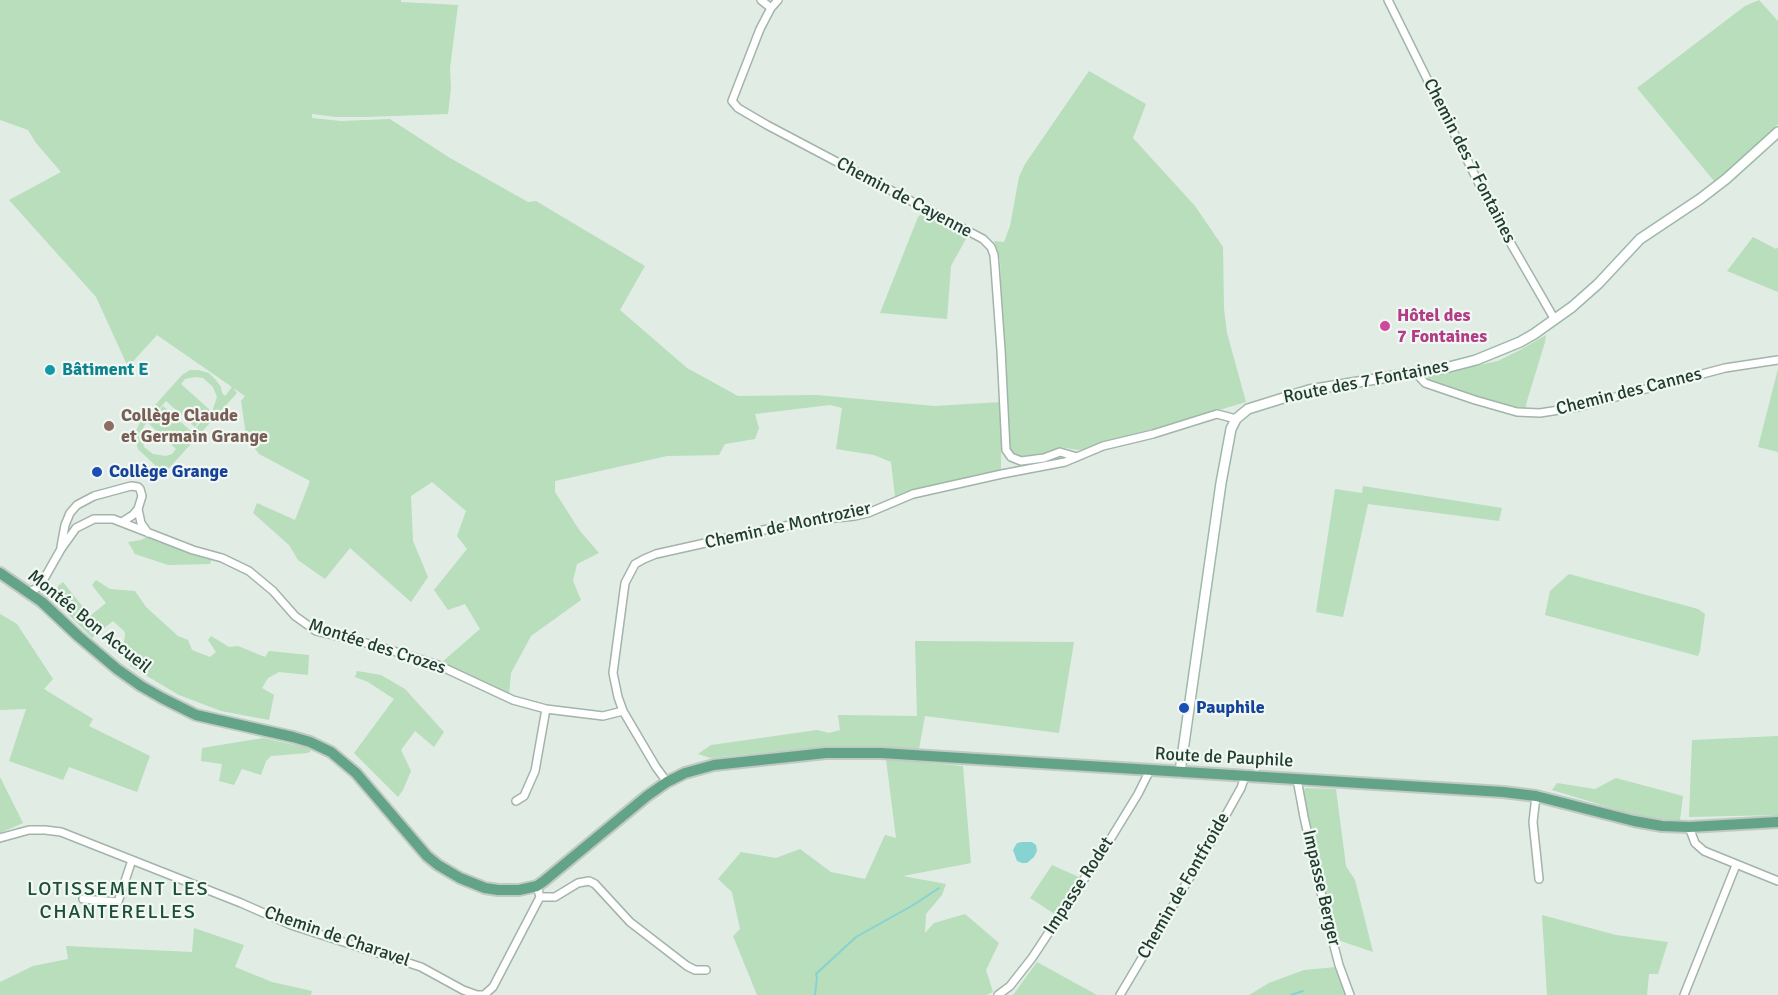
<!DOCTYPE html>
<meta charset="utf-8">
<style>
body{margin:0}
canvas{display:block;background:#e0ece4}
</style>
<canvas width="1778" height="995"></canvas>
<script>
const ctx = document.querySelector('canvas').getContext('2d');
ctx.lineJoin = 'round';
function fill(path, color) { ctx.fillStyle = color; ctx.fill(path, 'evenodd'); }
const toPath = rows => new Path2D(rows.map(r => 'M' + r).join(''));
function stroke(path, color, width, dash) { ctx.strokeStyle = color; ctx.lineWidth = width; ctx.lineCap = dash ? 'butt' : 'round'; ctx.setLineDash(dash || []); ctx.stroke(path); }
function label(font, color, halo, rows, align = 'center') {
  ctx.font = font + ' Signika,sans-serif'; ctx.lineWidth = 4.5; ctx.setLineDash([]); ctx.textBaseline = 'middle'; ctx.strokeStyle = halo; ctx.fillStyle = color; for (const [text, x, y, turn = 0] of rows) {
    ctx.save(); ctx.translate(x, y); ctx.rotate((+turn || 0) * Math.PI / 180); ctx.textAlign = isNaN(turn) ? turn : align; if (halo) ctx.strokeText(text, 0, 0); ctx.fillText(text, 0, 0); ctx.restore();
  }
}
const green = toPath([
 [0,0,401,0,401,2,458,5,450,68,451,88,448,114,366,117,336,117,312,114,312,118,341,121,390,119,450,158,528,202,536,201,645,266,620,310,687,368,738,396,817,395,934,406,1001,402,1001,471,914,489,895,497,891,462,874,455,836,449,842,408,830,405,755,414,759,428,755,439,725,444,719,455,667,456,555,481,555,492,580,531,599,553,577,564,573,581,581,600,531,636,511,673,509,695,441,663,480,629,465,604,448,610,434,590,467,549,457,536,466,511,432,482,411,496,413,541,428,577,411,602,350,548,325,579,298,560,289,545,253,513,257,503,295,520,310,481,259,454,246,435,241,401,245,396,233,388,237,393,161,477,156,472,158,468,138,449,136,442,136,431,140,422,182,375,190,370,198,370,209,373,215,379,221,387,222,393,225,396,232,387,157,335,128,367,96,297,9,200,61,172,36,143,28,130,0,120],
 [195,377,203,378,213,387,217,397,213,409,192,432,163,406,148,423,176,449,172,454,166,456,153,454,144,447,141,433,144,426,166,401,195,427,210,410,181,384,185,379],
 [1759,0,1778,21,1778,124,1731,168,1714,181,1637,88,1745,6],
 [1089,71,1146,104,1133,138,1195,206,1223,247,1224,309,1227,333,1246,402,1172,424,1109,440,1086,449,1078,450,1060,447,1041,455,1023,458,1014,455,1010,450,1008,441,1000,260,994,241,1004,242,1010,226,1019,177,1025,164],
 [922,213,928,214,968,235,951,266,947,319,880,313,918,217],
 [1753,237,1776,249,1778,247,1778,292,1727,271],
 [1546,335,1545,342,1527,401,1525,410,1492,402,1428,380,1428,376,1498,361,1522,349],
 [1778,369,1778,452,1758,447],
 [1363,486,1502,508,1499,521,1368,504,1343,617,1316,612,1335,489,1362,493],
 [147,537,212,559,210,564,168,565,135,554,128,542,141,540],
 [1569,574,1698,609,1705,614,1700,651,1698,656,1545,615,1550,591],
 [96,580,110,589,135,591,146,607,178,636,188,640,192,650,210,657,216,652,208,640,211,636,229,647,238,646,265,657,269,651,309,655,308,675,279,672,268,678,262,688,274,695,269,720,221,711,179,695,130,666,133,658,124,644,125,632,113,621,92,638,59,605,56,600,58,586,63,582,90,616,106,603,92,585],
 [0,614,17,624,53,679,44,689,93,719,89,726,150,756,137,792,69,767,63,780,9,761,26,709,0,710],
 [915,641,1074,642,1059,733,925,716,919,749,866,746,811,748,710,758,698,754,711,745,817,730,829,733,840,730,838,715,917,716],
 [357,671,381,675,405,689,444,732,434,747,415,731,401,750,411,771,403,790,398,797,354,753,394,699,368,682,355,677],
 [1778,736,1778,815,1689,817,1692,740],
 [263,738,308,748,311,751,308,753,271,756,266,761,261,775,242,769,234,785,219,781,222,764,201,761,202,748],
 [886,759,963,766,971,863,903,876,946,884,942,895,926,914,925,933,934,923,965,914,999,943,986,970,993,992,986,995,757,995,733,936,740,929,732,892,718,879,741,852,776,858,800,849,831,872,865,879,885,835,896,838],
 [0,777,23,823,0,833],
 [1616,778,1683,796,1680,820,1660,819,1628,813,1552,790,1557,783,1595,789],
 [1305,788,1336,789,1346,866,1355,880,1373,952,1335,939,1308,819,1303,794],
 [1052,865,1081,878,1056,915,1030,898],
 [1542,915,1616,935,1668,942,1658,974,1649,974,1647,995,1547,995],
 [194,928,244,945,235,967,272,982,312,991,311,995,0,995,0,982,33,966,68,959,66,946,192,952],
 [1037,962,1097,995,1013,995],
 [1336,967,1346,995,1249,995,1269,983,1304,970]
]);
const water = toPath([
 [1022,842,1032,842,1036,845,1037,851,1034,857,1027,863,1022,863,1017,861,1013,850,1017,843]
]);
const stream = toPath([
 [815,995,817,978,816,974,856,937,915,904,939,888],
 [1291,995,1303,991]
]);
const street = toPath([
 [761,0,771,8],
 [778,0,771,8,760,29,732,101,738,108,767,125,983,239,991,247,994,255,995,267,1001,350,1006,450,1011,457,1021,461,1044,458,1060,452,1077,457],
 [1388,0,1495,216,1555,320],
 [1416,373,1425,383,1475,400,1517,412,1540,413,1578,407,1725,368,1778,360],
 [138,509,141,523,148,533],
 [61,547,65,525,70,513,77,505,94,496,131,486,138,487,140,489,142,496,138,509,133,515,122,522],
 [30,592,40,586,61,549,76,528,94,519,113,519,193,550,222,558,249,571,273,591,295,616,316,631,374,645,438,665,513,700,546,709,603,716,623,711],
 [1297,779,1304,817,1327,919,1339,965,1350,995],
 [667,782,656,767,623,711,618,697,613,673,625,583,635,564,644,559,656,554,768,529,825,519,855,516,868,513,913,494,1002,474,1065,462,1103,446,1153,434,1217,414,1236,419],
 [1536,796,1533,822,1539,879],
 [516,801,524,796,535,771,546,709],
 [1689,827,1695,843,1704,851,1778,881],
 [0,838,29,830,45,830,61,832,241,903,291,925,421,967,463,990,477,995,484,995,493,987,540,897,537,886],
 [540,897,555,897,578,883,589,881,595,884,630,922,687,966,695,970,706,970],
 [83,899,118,902,132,860],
 [998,995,1010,986,1032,958,1108,843,1138,794,1150,770],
 [1120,995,1209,845,1241,788,1245,776],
 [1684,995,1736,865]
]);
const secondary = toPath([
 [1180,772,1221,483,1231,429,1236,419,1248,409,1309,390,1449,367,1476,360,1520,342,1534,334,1572,307,1598,284,1640,239,1700,199,1726,179,1778,132]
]);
const primary = toPath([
 [0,573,42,602,78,636,117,669,141,686,162,698,196,715,293,737,310,742,331,752,356,773,427,856,438,865,460,878,485,888,498,890,519,890,537,886,544,881,647,796,667,782,685,773,714,765,826,753,881,753,1503,792,1536,796,1634,821,1662,826,1689,827,1778,822]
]);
const markers = [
 [1385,326,6,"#d1479c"],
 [50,370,6,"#0f9aa8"],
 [109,426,6,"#8d6e63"],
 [97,472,6,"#1a4fb4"],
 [1184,708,6,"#1a4fb4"]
];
const streetNames = [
 ["Chemin des 7 Fontaines",1469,161,63],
 ["Chemin de Cayenne",904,198,28],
 ["Route des 7 Fontaines",1366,382,-11],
 ["Chemin des Cannes",1629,392,-14],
 ["Chemin de Montrozier",788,526,-12],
 ["Montée Bon Accueil",89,622,39],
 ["Montée des Crozes",377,647,18],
 ["Route de Pauphile",1224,758,3],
 ["Impasse Rodet",1079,886,-57],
 ["Chemin de Fontfroide",1184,886,-60],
 ["Impasse Berger",1321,888,77],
 ["Chemin de Charavel",337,937,19]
];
const hotelNames = [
 ["Hôtel des",1397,316],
 ["7 Fontaines",1397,337]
];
const cultureNames = [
 ["Bâtiment E",62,370]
];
const educationNames = [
 ["Collège Claude",121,416],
 ["et Germain Grange",121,437]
];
const transitNames = [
 ["Collège Grange",109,472],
 ["Pauphile",1196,708]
];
const neighbourhoodNames = [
 ["LOTISSEMENT LES",118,890],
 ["CHANTERELLES",118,913]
];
fill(green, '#b8debc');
fill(water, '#86d3d1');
stroke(stream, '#86d3d1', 2);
stroke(street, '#a3b4aa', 10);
stroke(secondary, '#9eb8aa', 12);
stroke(primary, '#c1c9c5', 14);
stroke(street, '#fff', 7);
stroke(secondary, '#fff', 9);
stroke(primary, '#63a387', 10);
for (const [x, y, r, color] of markers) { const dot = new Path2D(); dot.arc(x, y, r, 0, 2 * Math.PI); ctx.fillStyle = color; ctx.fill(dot); stroke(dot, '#f1f8f3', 2); }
label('18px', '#203d30', '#f1f8f3', streetNames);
label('bold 18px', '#b23c85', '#f1f8f3', hotelNames, 'left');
label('bold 18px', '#0d838f', '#f1f8f3', cultureNames, 'left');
label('bold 18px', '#785e54', '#f1f8f3', educationNames, 'left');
label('bold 18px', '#164399', '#f1f8f3', transitNames, 'left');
ctx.letterSpacing = '1.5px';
label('20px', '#1c4f39', '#f1f8f3', neighbourhoodNames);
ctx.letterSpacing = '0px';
</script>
